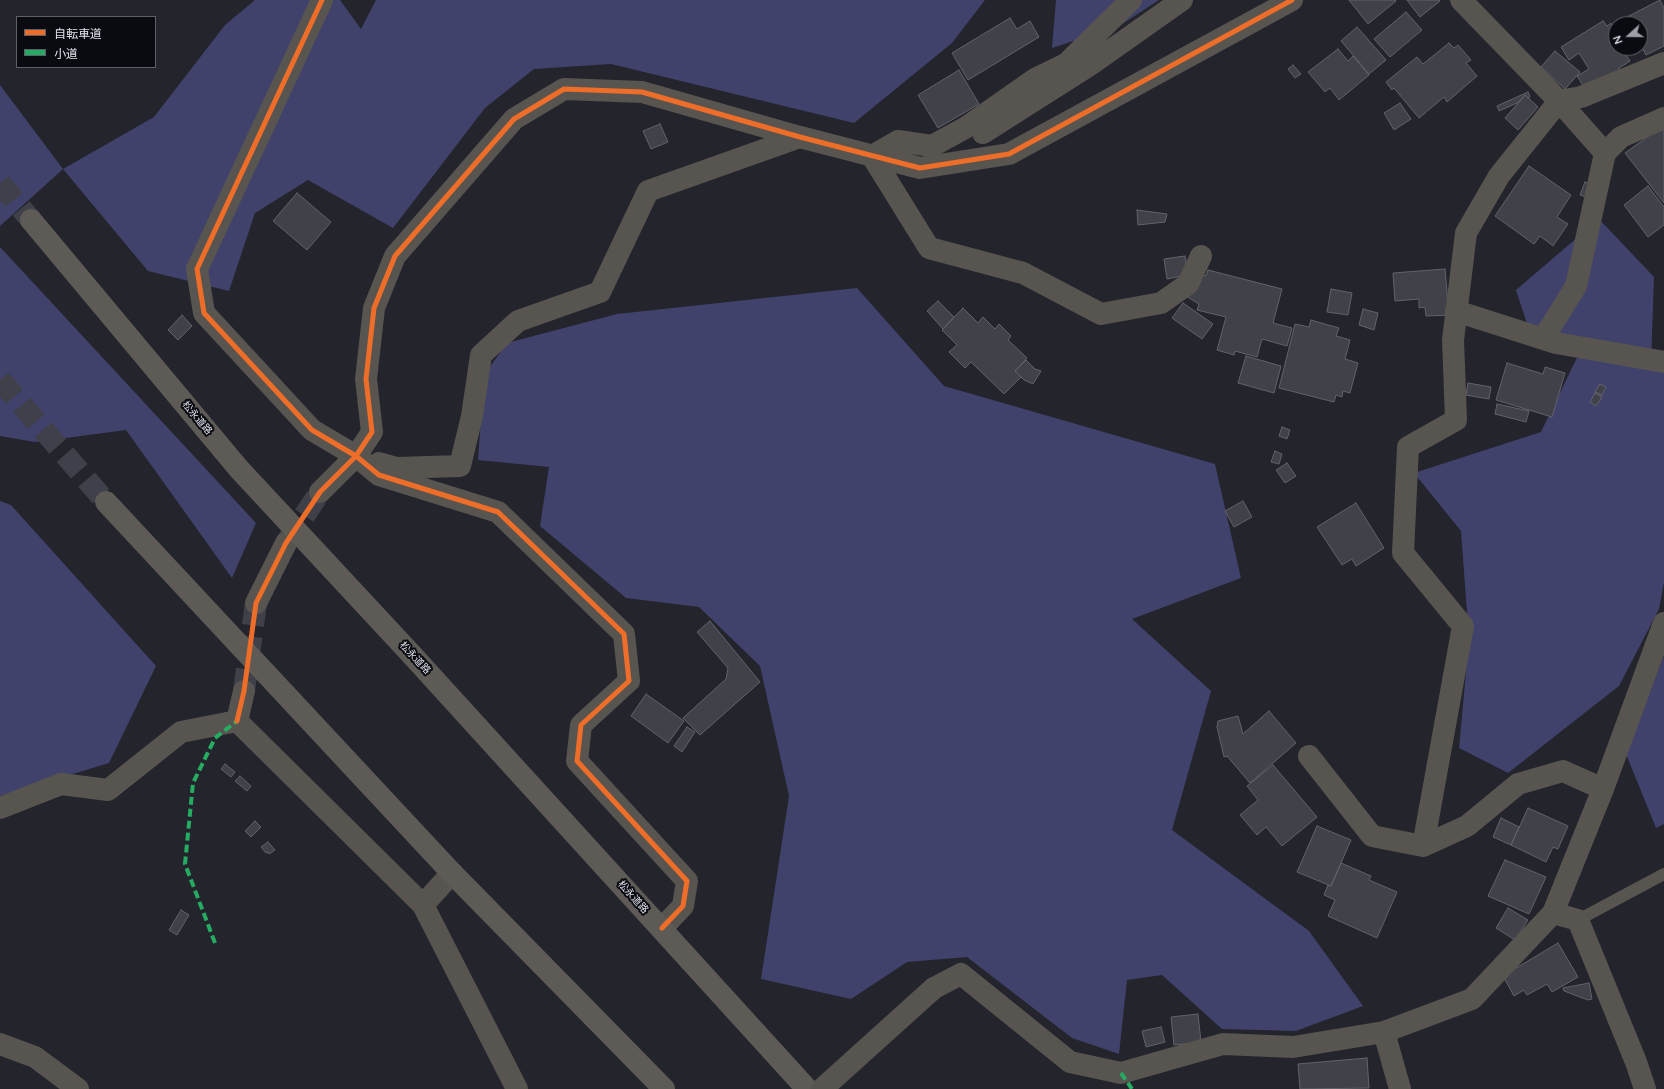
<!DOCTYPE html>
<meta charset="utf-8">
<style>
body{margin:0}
#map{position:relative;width:1664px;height:1089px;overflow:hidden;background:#23242c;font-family:Quicksand,"Noto Sans JP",sans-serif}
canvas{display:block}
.legend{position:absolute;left:16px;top:16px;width:140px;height:52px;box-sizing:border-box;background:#0a0a11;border:1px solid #606069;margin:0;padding:5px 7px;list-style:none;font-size:12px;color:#e0e1ec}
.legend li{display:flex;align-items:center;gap:8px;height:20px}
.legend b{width:20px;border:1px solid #606069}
.north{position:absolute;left:1608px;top:16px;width:40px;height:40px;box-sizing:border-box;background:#0a0a11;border:1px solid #606069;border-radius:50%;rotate:249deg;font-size:11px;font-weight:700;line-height:16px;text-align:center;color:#e0e1ec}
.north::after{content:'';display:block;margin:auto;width:14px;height:18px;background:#9e9fa9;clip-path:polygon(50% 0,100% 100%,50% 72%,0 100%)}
</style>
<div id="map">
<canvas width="1664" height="1089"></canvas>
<ul class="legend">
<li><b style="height:5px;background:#ee6e29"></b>自転車道</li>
<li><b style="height:5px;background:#26ab63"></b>小道</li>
</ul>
<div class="north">N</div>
</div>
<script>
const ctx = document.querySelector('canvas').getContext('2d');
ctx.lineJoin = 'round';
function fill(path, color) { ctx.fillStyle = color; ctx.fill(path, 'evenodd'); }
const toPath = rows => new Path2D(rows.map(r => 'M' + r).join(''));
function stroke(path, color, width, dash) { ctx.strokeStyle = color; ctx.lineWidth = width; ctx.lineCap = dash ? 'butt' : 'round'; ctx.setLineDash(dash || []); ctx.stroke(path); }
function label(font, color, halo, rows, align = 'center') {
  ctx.font = font + ' Quicksand,"Noto Sans JP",sans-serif'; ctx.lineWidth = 4; ctx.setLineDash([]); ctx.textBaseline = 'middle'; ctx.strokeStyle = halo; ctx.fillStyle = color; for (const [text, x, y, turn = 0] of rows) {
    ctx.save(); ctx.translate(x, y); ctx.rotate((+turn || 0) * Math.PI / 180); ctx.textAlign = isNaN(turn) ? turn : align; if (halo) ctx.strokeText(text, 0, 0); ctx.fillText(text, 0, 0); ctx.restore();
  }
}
const forest = toPath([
 [255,0,340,0,361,29,376,0,985,0,952,43,854,123,611,64,534,69,485,108,393,228,308,180,255,213,229,291,148,271,63,169,0,226,0,85,63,169,154,117,225,25],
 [1056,0,1159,0,1119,26,1052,48],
 [1599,219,1654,277,1651,364,1664,369,1664,582,1659,609,1619,686,1508,773,1459,748,1469,640,1461,531,1414,473,1541,432,1584,343,1529,330,1516,290],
 [0,247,256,523,232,578,126,430,35,442,0,436],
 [857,288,944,386,1215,464,1241,578,1132,619,1211,691,1172,830,1309,931,1363,1006,1296,1031,1222,1029,1162,975,1127,980,1119,1054,1072,1038,967,957,907,962,851,999,761,979,789,796,760,666,699,607,626,598,540,526,549,467,478,460,484,375,507,343,617,314],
 [0,501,11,505,156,666,109,763,0,796],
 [1664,656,1664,824,1656,828,1626,754]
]);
const building = toPath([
 [1349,0,1395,0,1396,1,1368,24,1349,0],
 [1407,0,1439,0,1440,1,1420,17,1407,0],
 [1660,0,1664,8,1664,46,1646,55,1640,44,1640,24,1630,24,1627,17,1660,0],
 [1406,12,1422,30,1390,57,1374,39,1406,12],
 [1010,18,1017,29,1030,21,1039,37,968,80,952,53,1010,18],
 [1603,21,1607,26,1611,23,1616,32,1616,48,1621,48,1630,61,1619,68,1621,72,1586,90,1577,76,1589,69,1579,53,1569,60,1561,47,1603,21],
 [1357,27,1386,60,1369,74,1341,41,1357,27],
 [1449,43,1454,48,1458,45,1471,60,1466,63,1477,76,1447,102,1444,97,1419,118,1394,88,1392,90,1386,82,1417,57,1423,64,1449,43],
 [1338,49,1348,61,1353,56,1369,75,1339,100,1330,88,1325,92,1308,72,1338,49],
 [1555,51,1580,72,1565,89,1541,67,1555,51],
 [1293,65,1301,74,1295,78,1288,69,1293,65],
 [959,70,979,104,938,128,918,95,959,70],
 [1528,92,1530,97,1528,98,1525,95,1519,102,1499,111,1497,106,1528,92],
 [1525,95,1538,107,1518,130,1505,118,1525,95],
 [1400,103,1411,119,1394,130,1384,113,1400,103],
 [660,124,668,142,651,149,643,131,660,124],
 [1664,125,1664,203,1625,153,1664,125],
 [1529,166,1571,195,1557,217,1568,224,1553,246,1540,236,1534,244,1495,216,1529,166],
 [1585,182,1596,186,1591,199,1580,195,1585,182],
 [1648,186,1664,207,1664,225,1648,237,1624,205,1648,186],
 [297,193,331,222,307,250,273,221,297,193],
 [1137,210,1167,214,1165,222,1138,225,1137,210],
 [1185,256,1188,275,1167,279,1164,259,1185,256],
 [1445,269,1449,315,1426,316,1425,307,1419,308,1419,299,1395,301,1393,273,1445,269],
 [1208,270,1282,289,1273,323,1292,328,1287,346,1262,339,1257,357,1235,351,1234,355,1217,350,1226,317,1197,310,1199,304,1186,296,1200,274,1206,276,1208,270],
 [1331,289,1352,293,1348,315,1327,312,1331,289],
 [938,301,954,317,943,329,927,311,938,301],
 [1183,303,1213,324,1202,339,1172,318,1183,303],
 [963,308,978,323,983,317,995,329,999,324,1011,336,1008,340,1027,358,1015,371,1021,377,1004,394,971,362,965,368,949,352,957,345,942,330,963,308],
 [1363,309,1378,313,1374,330,1359,325,1363,309],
 [182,315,192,326,178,340,168,330,182,315],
 [1311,320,1339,328,1336,336,1350,340,1345,359,1358,363,1350,393,1343,391,1342,397,1336,395,1334,402,1279,388,1295,324,1309,327,1311,320],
 [1246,356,1281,366,1274,393,1238,383,1246,356],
 [1026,360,1035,369,1041,371,1033,384,1024,380,1015,371,1026,360],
 [1507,363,1543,374,1545,367,1565,373,1552,417,1496,400,1507,363],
 [1468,383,1491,387,1489,399,1466,395,1468,383],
 [1600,384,1606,387,1602,395,1595,392,1600,384],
 [1595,393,1602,397,1596,406,1590,402,1595,393],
 [1497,404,1529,411,1526,422,1495,414,1497,404],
 [1282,427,1290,430,1287,439,1279,436,1282,427],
 [1275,451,1282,454,1279,464,1271,462,1275,451],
 [1287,463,1296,476,1285,483,1276,470,1287,463],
 [1243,501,1252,517,1234,527,1225,511,1243,501],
 [1356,503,1384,548,1356,566,1352,559,1342,565,1317,527,1356,503],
 [710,621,760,682,700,735,683,718,726,679,728,668,697,632,710,621],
 [646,694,684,721,668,743,631,716,646,694],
 [1269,711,1296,743,1250,783,1227,756,1224,757,1217,727,1218,721,1238,716,1243,734,1269,711],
 [687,727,695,732,682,752,674,746,687,727],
 [225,764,235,772,231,777,221,769,225,764],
 [1273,765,1317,817,1282,846,1266,827,1257,835,1240,815,1258,800,1247,786,1273,765],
 [240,776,251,786,247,791,235,781,240,776],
 [1528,808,1568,826,1558,849,1553,847,1546,862,1511,845,1528,808],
 [1501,818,1519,827,1511,845,1493,837,1501,818],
 [255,821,261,827,251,837,245,831,255,821],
 [1317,826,1351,840,1331,886,1297,872,1317,826],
 [268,842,275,850,269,854,268,852,266,853,261,847,268,842],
 [1505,860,1546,877,1529,914,1488,896,1505,860],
 [1341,863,1371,876,1369,880,1397,892,1377,938,1328,916,1335,900,1324,895,1328,885,1331,886,1341,863],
 [1508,908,1528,920,1515,940,1496,928,1508,908],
 [181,910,189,915,177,935,169,930,181,910],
 [1558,943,1578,977,1552,992,1547,984,1527,995,1524,990,1514,996,1503,976,1558,943],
 [1589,983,1592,999,1588,1000,1564,991,1563,988,1589,983],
 [1198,1014,1201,1042,1174,1045,1171,1017,1198,1014],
 [1161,1027,1165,1042,1146,1047,1142,1031,1161,1027],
 [1367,1058,1369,1088,1300,1089,1298,1064,1367,1058]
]);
const streetTunnel = toPath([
 [286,543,320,492],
 [244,691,256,603]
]);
const highwayTunnel = toPath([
 [0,183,31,220],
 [0,380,106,502]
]);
const lane = toPath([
 [1578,920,1664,874]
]);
const street = toPath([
 [322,0,197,269,204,313,312,430,356,456,379,475,498,512,624,634,629,681,581,725,577,761,687,881,683,906,662,928],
 [1131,0,1066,64,1035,79,965,128,932,146,898,141,872,156,929,248,1023,273,1101,314,1161,303,1188,284,1201,256],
 [1461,0,1559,101,1605,153],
 [983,133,1090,65,1182,0],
 [1456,311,1556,343,1664,362],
 [1543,339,1576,286,1605,153,1621,137,1664,118],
 [379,463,397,468,460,466,472,416,481,355,518,321,600,292,648,191,800,137],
 [320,492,356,456,372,432,366,379,374,308,395,256,514,119,564,89,642,92,800,137,920,168,1009,154,1292,0],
 [256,603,286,543],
 [237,721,244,691],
 [1309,756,1372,836,1423,846,1467,826,1518,784,1563,771,1603,789],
 [0,808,61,784,108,790,181,732,237,721,423,905,517,1089],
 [1423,846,1463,626,1403,553,1408,447,1456,420,1453,340,1466,233,1499,176,1559,101,1581,97,1664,63],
 [423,905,452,873],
 [1553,913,1578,920,1636,1062,1645,1089],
 [934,988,961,974,1070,1062,1121,1073,1223,1044,1293,1047,1384,1032,1472,999,1553,913,1603,789,1664,623],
 [1384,1032,1400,1089],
 [0,1044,35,1057,78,1089]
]);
const highway = toPath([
 [31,220,239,469,412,655,807,1089],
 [106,502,452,873,664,1089]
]);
const streetBridge = toPath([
 [822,1089,934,988]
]);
const quiet = toPath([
 [215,943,185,864,193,783,215,738,237,721],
 [1121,1073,1132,1089]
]);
const cycleway = toPath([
 [322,0,197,269,204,313,312,430,356,456,379,475,498,512,624,634,629,681,581,725,577,761,687,881,683,906,662,928],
 [237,721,244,691,256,603,286,543,320,492,356,456,372,432,366,379,374,308,395,256,514,119,564,89,642,92,800,137,920,168,1009,154,1292,0]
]);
const streetNames = [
 ["松永道路",197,418,50],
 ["松永道路",415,658,47],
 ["松永道路",633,897,48]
];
fill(forest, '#40426b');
fill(building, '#414149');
stroke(building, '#62636a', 1);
stroke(streetTunnel, '#3f4049', 22, [22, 11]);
stroke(highwayTunnel, '#3f4049', 22, [22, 11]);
stroke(lane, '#585450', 12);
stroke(street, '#585450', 22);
stroke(highway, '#5e5b57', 22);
stroke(streetBridge, '#585450', 22);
stroke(quiet, '#26ab63', 4, [8, 4]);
stroke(cycleway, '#ee6e29', 5);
label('10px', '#e0e1ec', '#0a0a11', streetNames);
</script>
